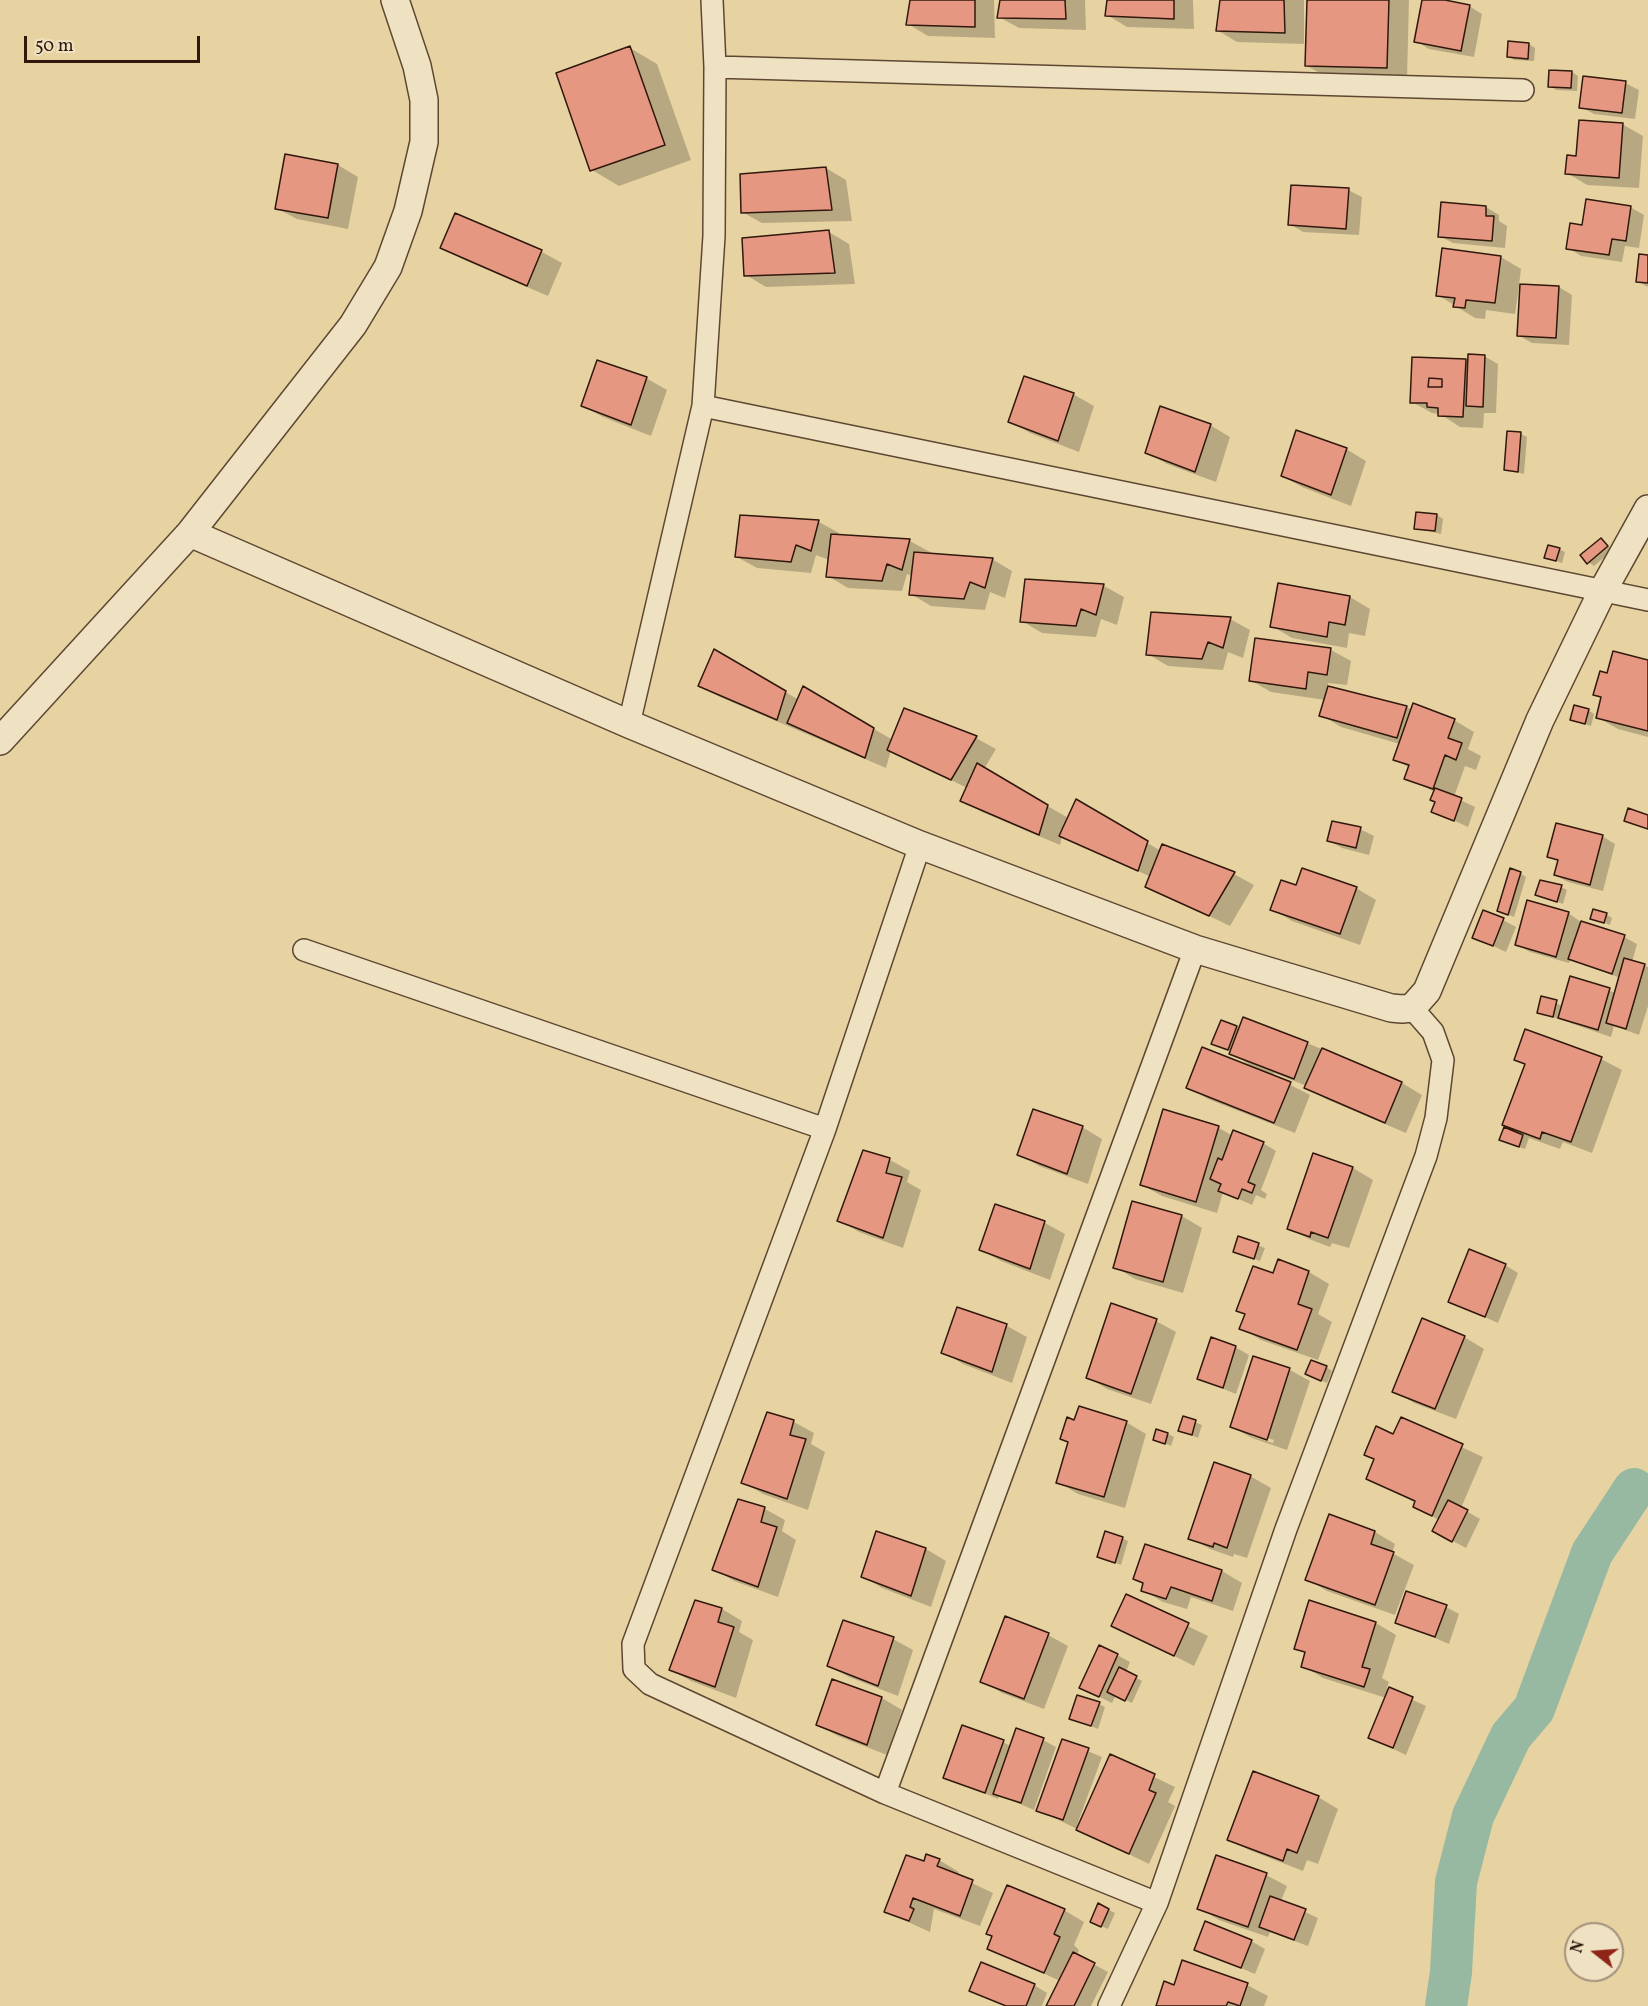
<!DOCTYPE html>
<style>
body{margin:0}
#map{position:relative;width:1648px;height:2006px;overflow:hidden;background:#e7d3a2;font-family:Vollkorn,serif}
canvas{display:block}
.north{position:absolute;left:1564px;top:1922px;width:60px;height:60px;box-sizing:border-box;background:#efe2c3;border:2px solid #a3917a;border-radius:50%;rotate:287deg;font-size:16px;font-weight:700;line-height:24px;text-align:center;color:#30180c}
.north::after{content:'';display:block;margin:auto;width:21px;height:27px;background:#8f2418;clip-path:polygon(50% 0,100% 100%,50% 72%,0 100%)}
.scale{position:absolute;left:24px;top:36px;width:176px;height:27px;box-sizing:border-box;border:3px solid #30180c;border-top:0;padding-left:8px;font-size:18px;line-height:21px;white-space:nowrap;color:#30180c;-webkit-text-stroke:4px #efe2c3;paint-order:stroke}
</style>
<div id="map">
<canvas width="1648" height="2006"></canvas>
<div class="north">N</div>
<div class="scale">50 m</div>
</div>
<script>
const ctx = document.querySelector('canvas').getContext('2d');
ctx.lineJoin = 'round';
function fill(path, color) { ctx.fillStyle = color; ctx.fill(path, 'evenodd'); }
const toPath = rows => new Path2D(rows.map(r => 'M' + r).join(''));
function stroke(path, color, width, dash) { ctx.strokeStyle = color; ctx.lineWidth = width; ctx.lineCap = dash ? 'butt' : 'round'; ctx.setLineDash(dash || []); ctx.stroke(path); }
const shadow = toPath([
 [912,0,994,0,995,38,928,36,908,24],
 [1001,0,1085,0,1086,30,1019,28,999,17],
 [1109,0,1193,0,1194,29,1127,27,1107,15],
 [1222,0,1304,0,1304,44,1237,42,1217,30],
 [1309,0,1409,0,1407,79,1327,77,1307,66],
 [1424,0,1469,6,1482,14,1474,57,1429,49,1416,41],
 [1529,44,1535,48,1534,61,1514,60,1508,56],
 [630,48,657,64,691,160,619,186,592,170],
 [1572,72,1578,76,1577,91,1556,90,1550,86],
 [1625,83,1639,90,1635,119,1594,114,1581,107],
 [1622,124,1643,136,1639,188,1587,185,1567,173],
 [286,156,338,165,358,177,348,229,297,219,276,208],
 [826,168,846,180,852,221,762,223,742,212],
 [1348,190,1362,197,1359,235,1303,232,1290,224],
 [1486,207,1499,215,1499,221,1507,226,1505,248,1453,243,1440,236],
 [1630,207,1644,215,1639,248,1625,246,1622,262,1581,256,1568,248,1584,227],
 [456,215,542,252,562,263,548,296,462,259,441,247],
 [829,232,849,244,855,284,766,287,746,275],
 [1501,257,1521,269,1519,285,1559,287,1572,295,1569,345,1532,343,1518,335,1521,287,1519,287,1515,314,1486,310,1485,319,1475,318,1438,295],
 [1648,257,1648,287,1637,281],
 [1484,356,1498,364,1496,413,1484,413,1483,428,1460,427,1440,414,1432,413,1412,402,1466,360,1469,362],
 [646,378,667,390,651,436,603,417,583,406],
 [1073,394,1094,406,1079,452,1030,433,1010,421],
 [1210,425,1230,437,1216,482,1167,464,1146,452],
 [1521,434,1527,437,1524,474,1506,469],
 [1346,449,1366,461,1351,506,1302,487,1282,476],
 [1437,515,1443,519,1441,534,1415,528],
 [741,516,819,522,839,533,838,536,910,541,930,552,929,555,992,559,1012,571,1005,598,990,592,985,610,931,606,911,594,912,576,907,574,902,591,848,588,828,576,829,560,816,555,811,573,757,568,737,557],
 [1601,540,1613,550,1594,566,1588,562],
 [1559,549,1565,552,1562,563,1546,557],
 [1104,586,1124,597,1117,625,1101,619,1096,637,1042,633,1022,621],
 [1350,597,1370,609,1365,636,1349,633,1347,648,1292,638,1272,626],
 [1230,619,1250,630,1243,658,1228,652,1223,670,1168,666,1148,654],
 [1331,650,1351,661,1347,685,1328,683,1328,687,1454,720,1474,732,1468,749,1481,756,1476,770,1465,766,1454,797,1475,807,1468,827,1433,811,1436,802,1435,792,1406,778,1410,768,1394,759,1400,744,1341,727,1321,715,1325,700,1271,692,1250,680],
 [715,651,799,700,803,688,893,740,905,710,976,738,996,749,984,769,1070,819,1077,801,1161,851,1163,846,1234,874,1254,885,1230,926,1147,886,1151,877,1062,836,1060,845,982,812,962,800,967,788,891,750,886,768,720,697,700,686],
 [1648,662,1648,737,1618,729,1597,717,1602,699,1595,695,1608,675],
 [1588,710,1594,714,1591,726,1572,720],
 [1360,829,1374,836,1369,855,1342,848,1329,841],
 [1602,836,1615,844,1603,891,1568,882,1555,875,1559,862,1549,856],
 [1520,873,1526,877,1514,917,1498,911],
 [1297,887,1356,888,1376,900,1360,945,1292,921,1272,909],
 [1561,887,1567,890,1563,904,1537,894],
 [1568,913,1581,922,1624,937,1637,944,1632,962,1648,967,1648,1006,1639,1035,1614,1026,1611,1037,1538,1012,1542,998,1563,1006,1572,978,1616,993,1620,978,1571,959,1569,963,1530,952,1516,944],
 [1606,914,1612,918,1610,925,1592,918],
 [1503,920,1516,927,1506,952,1474,937],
 [1236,1027,1307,1043,1402,1083,1422,1095,1406,1133,1326,1099,1307,1086,1274,1073,1273,1076,1310,1095,1295,1133,1208,1099,1188,1087,1254,1069,1231,1051,1219,1047],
 [1526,1031,1601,1059,1622,1070,1592,1153,1563,1142,1560,1149,1529,1138,1525,1149,1507,1143,1517,1132,1504,1125,1526,1065,1516,1059],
 [1164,1111,1219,1128,1233,1136,1263,1143,1276,1151,1261,1190,1267,1194,1265,1199,1256,1195,1252,1205,1223,1192,1217,1213,1162,1196,1142,1185],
 [1082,1127,1102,1139,1088,1184,1039,1166,1019,1154],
 [864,1152,890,1160,910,1171,907,1182,921,1190,903,1248,859,1232,839,1220],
 [1314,1155,1353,1168,1373,1180,1349,1248,1332,1243,1330,1247,1309,1239,1288,1228],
 [1182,1216,1202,1228,1183,1293,1135,1279,1115,1267],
 [1045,1223,1065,1234,1050,1280,1001,1261,981,1250],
 [1239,1238,1265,1248,1260,1261,1235,1251],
 [1279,1261,1309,1272,1329,1284,1318,1314,1332,1322,1318,1360,1261,1340,1241,1328,1246,1315,1238,1310,1274,1275],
 [1505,1265,1518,1273,1498,1323,1449,1301],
 [1156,1321,1176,1332,1151,1404,1107,1389,1087,1377],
 [1007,1326,1027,1337,1012,1383,963,1364,943,1352],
 [1464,1337,1484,1349,1456,1419,1414,1403,1394,1391],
 [1235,1347,1249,1355,1236,1394,1199,1379],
 [1254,1358,1290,1370,1310,1381,1287,1450,1252,1438,1232,1427],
 [1251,1433,1274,1440,1273,1443,1251,1436],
 [1326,1367,1332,1371,1327,1383,1313,1377],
 [768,1414,794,1422,814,1433,811,1444,825,1452,808,1510,763,1494,743,1482],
 [1184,1418,1202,1425,1198,1438,1180,1430],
 [1401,1419,1483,1457,1461,1508,1480,1519,1466,1548,1447,1538,1439,1520,1415,1507,1416,1503,1368,1478,1376,1460,1366,1454,1394,1436],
 [1075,1422,1126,1422,1146,1434,1125,1508,1078,1494,1058,1482,1069,1443,1062,1438],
 [1168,1434,1174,1437,1171,1446,1155,1439],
 [1250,1476,1271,1488,1247,1558,1234,1554,1233,1557,1210,1549,1190,1538],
 [739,1501,765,1509,785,1520,782,1531,796,1540,778,1597,734,1581,714,1569],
 [1330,1516,1375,1532,1395,1544,1392,1553,1414,1565,1395,1615,1327,1591,1307,1579],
 [877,1533,926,1549,946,1561,931,1607,882,1588,862,1576],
 [1122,1538,1128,1541,1121,1565,1099,1556],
 [1146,1546,1222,1571,1242,1583,1233,1611,1191,1597,1187,1609,1163,1602,1143,1590,1145,1584,1135,1579],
 [1127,1596,1208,1636,1194,1666,1113,1625],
 [696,1601,722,1609,742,1621,739,1632,753,1640,736,1698,691,1681,671,1670],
 [1310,1602,1376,1623,1396,1635,1382,1678,1389,1682,1387,1688,1426,1706,1406,1755,1370,1738,1386,1698,1323,1678,1303,1666,1306,1654,1295,1648],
 [1446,1607,1459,1614,1449,1644,1397,1622],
 [1048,1635,1068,1646,1044,1709,1002,1693,982,1681],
 [893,1639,913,1650,898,1696,849,1677,829,1666],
 [1117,1655,1130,1662,1126,1672,1142,1681,1132,1703,1116,1695,1112,1703,1081,1688],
 [882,1698,902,1710,887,1755,838,1736,818,1725],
 [1099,1704,1105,1707,1098,1729,1071,1718],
 [1043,1740,1056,1747,1034,1810,999,1795,998,1799,945,1777,1003,1742,1010,1746],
 [1063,1741,1102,1757,1077,1825,1079,1826,1111,1756,1175,1787,1168,1802,1175,1806,1149,1864,1038,1810],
 [1318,1797,1338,1809,1318,1864,1307,1860,1303,1871,1249,1850,1229,1839],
 [1217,1857,1266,1875,1287,1886,1281,1901,1318,1918,1308,1946,1270,1932,1268,1937,1219,1920,1199,1908],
 [939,1860,959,1872,957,1876,993,1893,980,1926,934,1909,930,1932,886,1912,924,1863],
 [1099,1905,1115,1913,1108,1929,1098,1925],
 [1064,1910,1084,1922,1074,1945,1079,1950,1077,1955,1108,1972,1091,2006,1047,2006,1060,1981,989,1948],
 [1251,1941,1265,1949,1255,1974,1196,1949],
 [1034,1985,1047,1993,1042,2006,1004,2006,971,1990],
 [1247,1985,1268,1996,1264,2006,1157,2006,1175,1986]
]);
const river = toPath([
 [1446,2006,1451,1972,1456,1882,1473,1816,1511,1736,1534,1709,1592,1553,1634,1489]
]);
const building = toPath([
 [910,0,975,0,975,27,906,25,910,0],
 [1000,0,1065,0,1066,19,997,18,1000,0],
 [1107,0,1174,0,1174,19,1105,16,1107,0],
 [1220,0,1284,0,1285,33,1216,31,1220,0],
 [1307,0,1389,0,1387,68,1305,66,1307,0],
 [1422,0,1445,0,1470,5,1461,51,1414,42,1422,0],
 [1508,41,1529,43,1528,59,1507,57,1508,41],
 [630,46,665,145,590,171,556,73,630,46],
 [1549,70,1572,71,1571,88,1548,87,1549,70],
 [1583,76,1626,81,1622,113,1579,108,1583,76],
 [1579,120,1623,123,1619,178,1565,174,1567,155,1576,156,1579,120],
 [285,154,338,164,328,218,275,209,285,154],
 [826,167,832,210,741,213,740,174,826,167],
 [1291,185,1349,188,1346,229,1288,225,1291,185],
 [1586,199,1631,206,1626,241,1612,239,1609,255,1566,249,1570,223,1582,225,1586,199],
 [1441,202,1486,206,1486,216,1494,216,1492,241,1438,237,1441,202],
 [455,213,542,250,527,286,440,248,455,213],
 [829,230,835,273,744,276,742,238,829,230],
 [1442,248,1501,256,1495,303,1466,300,1465,308,1453,307,1455,298,1436,296,1442,248],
 [1639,254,1648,255,1648,283,1636,282,1639,254],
 [1520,284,1559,286,1556,338,1517,336,1520,284],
 [1468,354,1485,355,1483,407,1466,406,1468,354],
 [1412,357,1466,359,1463,417,1438,416,1438,408,1427,407,1427,403,1410,403,1412,357],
 [1429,378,1442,379,1442,387,1428,387,1429,378],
 [597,360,647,377,631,425,581,406,597,360],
 [1024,376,1074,393,1058,441,1008,422,1024,376],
 [1429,378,1442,379,1442,387,1428,387,1429,378],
 [1160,406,1211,424,1195,472,1145,453,1160,406],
 [1296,430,1347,448,1331,495,1281,476,1296,430],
 [1507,431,1521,432,1518,472,1504,470,1507,431],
 [1416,512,1437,514,1435,531,1414,529,1416,512],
 [740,515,819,520,811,551,796,545,791,562,735,557,740,515],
 [831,534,910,539,902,570,887,564,882,581,826,577,831,534],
 [1601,538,1608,546,1587,564,1580,555,1601,538],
 [1548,545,1560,548,1556,561,1544,558,1548,545],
 [914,552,993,558,985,588,970,582,964,599,909,595,914,552],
 [1025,579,1104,584,1096,615,1081,609,1076,626,1020,622,1025,579],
 [1278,583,1350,596,1345,625,1329,622,1327,637,1270,627,1278,583],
 [1151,612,1231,617,1223,648,1208,642,1202,659,1146,655,1151,612],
 [1255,638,1331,648,1327,675,1308,672,1306,689,1249,681,1255,638],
 [714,649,786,691,777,720,698,686,714,649],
 [1613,651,1648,660,1648,731,1596,718,1601,697,1593,695,1600,671,1607,673,1613,651],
 [803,686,874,728,865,758,787,723,803,686],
 [1328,686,1407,706,1397,738,1319,716,1328,686],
 [1413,703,1455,719,1448,738,1462,743,1456,760,1445,755,1433,789,1404,779,1409,765,1393,760,1413,703],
 [1574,705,1589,709,1585,724,1570,720,1574,705],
 [904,708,977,736,951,780,887,750,904,708],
 [977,763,1048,805,1039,835,960,801,977,763],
 [1435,788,1462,798,1454,821,1431,812,1435,802,1430,800,1435,788],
 [1076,799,1148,841,1138,871,1059,836,1076,799],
 [1628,808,1648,815,1648,829,1624,821,1628,808],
 [1332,821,1361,827,1356,848,1327,841,1332,821],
 [1556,823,1603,835,1590,885,1554,875,1558,860,1547,857,1556,823],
 [1162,844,1235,872,1209,916,1145,887,1162,844],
 [1302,868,1357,887,1340,934,1270,910,1281,880,1296,885,1302,868],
 [1510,868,1521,872,1508,915,1497,911,1510,868],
 [1540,880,1562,885,1557,902,1535,895,1540,880],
 [1527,900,1569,912,1556,957,1515,945,1527,900],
 [1593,909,1607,913,1604,923,1590,919,1593,909],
 [1483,910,1504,918,1493,946,1472,938,1483,910],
 [1581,921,1625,935,1612,974,1568,959,1581,921],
 [1624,958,1645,964,1626,1029,1606,1023,1624,958],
 [1570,976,1610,988,1598,1030,1558,1018,1570,976],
 [1541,996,1557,1000,1553,1017,1537,1013,1541,996],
 [1243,1017,1308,1042,1294,1079,1229,1054,1243,1017],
 [1221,1020,1237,1026,1228,1050,1211,1044,1221,1020],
 [1525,1029,1602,1057,1571,1142,1542,1132,1540,1139,1502,1125,1525,1064,1514,1060,1525,1029],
 [1202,1047,1291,1082,1274,1123,1186,1088,1202,1047],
 [1322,1048,1402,1082,1385,1123,1304,1088,1322,1048],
 [1033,1109,1083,1126,1067,1174,1017,1155,1033,1109],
 [1163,1109,1219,1126,1196,1202,1140,1185,1163,1109],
 [1504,1127,1523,1135,1519,1147,1499,1140,1504,1127],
 [1233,1130,1264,1142,1248,1182,1255,1185,1252,1193,1242,1189,1238,1199,1218,1191,1221,1184,1210,1179,1218,1158,1222,1160,1233,1130],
 [863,1150,890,1158,886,1173,902,1177,883,1238,837,1221,863,1150],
 [1313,1153,1353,1167,1328,1238,1311,1232,1310,1237,1287,1229,1313,1153],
 [1132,1201,1182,1215,1163,1282,1113,1268,1132,1201],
 [995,1204,1045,1221,1030,1269,979,1250,995,1204],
 [1238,1236,1259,1243,1254,1259,1233,1252,1238,1236],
 [1469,1249,1506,1264,1485,1317,1448,1302,1469,1249],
 [1278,1259,1309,1271,1298,1304,1312,1309,1297,1350,1239,1329,1245,1314,1236,1311,1253,1266,1273,1273,1278,1259],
 [1111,1303,1157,1319,1131,1394,1086,1378,1111,1303],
 [957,1307,1007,1324,992,1372,941,1353,957,1307],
 [1422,1318,1465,1336,1435,1409,1392,1392,1422,1318],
 [1211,1337,1236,1346,1223,1388,1197,1379,1211,1337],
 [1253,1356,1290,1368,1267,1440,1230,1427,1253,1356],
 [1311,1360,1327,1366,1321,1381,1305,1374,1311,1360],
 [1079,1406,1127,1421,1104,1497,1056,1483,1068,1442,1060,1439,1067,1417,1074,1420,1079,1406],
 [767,1412,794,1420,790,1435,806,1439,787,1499,741,1483,767,1412],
 [1183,1416,1196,1420,1192,1435,1178,1431,1183,1416],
 [1401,1417,1463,1444,1432,1516,1413,1507,1415,1501,1366,1479,1374,1459,1364,1455,1376,1426,1393,1434,1401,1417],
 [1156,1429,1168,1433,1165,1444,1153,1440,1156,1429],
 [1214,1462,1251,1475,1227,1548,1214,1543,1213,1547,1188,1539,1214,1462],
 [738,1499,765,1507,761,1522,777,1527,758,1587,712,1570,738,1499],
 [1448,1500,1468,1510,1452,1542,1432,1531,1448,1500],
 [1329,1514,1375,1531,1371,1544,1394,1552,1375,1605,1305,1580,1329,1514],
 [876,1531,926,1548,911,1596,861,1577,876,1531],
 [1105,1531,1123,1537,1115,1563,1097,1557,1105,1531],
 [1145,1544,1222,1570,1212,1601,1171,1587,1166,1599,1141,1591,1143,1583,1133,1579,1145,1544],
 [1406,1591,1447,1605,1435,1637,1395,1623,1406,1591],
 [1126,1594,1189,1623,1174,1656,1111,1626,1126,1594],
 [695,1600,722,1608,718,1622,734,1627,715,1687,669,1670,695,1600],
 [1309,1600,1376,1622,1362,1667,1370,1669,1364,1687,1301,1667,1305,1652,1294,1649,1309,1600],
 [1005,1616,1049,1633,1024,1699,980,1682,1005,1616],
 [843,1620,894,1637,878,1686,827,1666,843,1620],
 [1099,1645,1118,1654,1099,1697,1079,1688,1099,1645],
 [1119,1667,1137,1676,1125,1701,1107,1692,1119,1667],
 [832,1679,882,1697,867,1745,816,1725,832,1679],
 [1389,1687,1413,1697,1393,1748,1368,1738,1389,1687],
 [1077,1695,1100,1702,1091,1726,1069,1719,1077,1695],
 [962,1725,1004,1740,985,1793,943,1778,962,1725],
 [1016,1728,1044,1738,1021,1803,993,1794,1016,1728],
 [1062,1739,1089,1748,1063,1820,1036,1811,1062,1739],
 [1110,1754,1155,1774,1149,1790,1156,1793,1129,1854,1076,1830,1110,1754],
 [1253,1771,1319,1796,1297,1853,1287,1849,1283,1861,1227,1840,1253,1771],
 [926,1854,940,1859,937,1866,973,1880,960,1916,913,1898,910,1907,914,1909,909,1921,884,1912,906,1855,924,1861,926,1854],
 [1216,1855,1267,1873,1248,1927,1197,1909,1216,1855],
 [1007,1885,1065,1909,1054,1934,1060,1937,1044,1973,987,1949,992,1936,986,1934,1007,1885],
 [1270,1896,1306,1909,1294,1940,1259,1927,1270,1896],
 [1098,1903,1109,1909,1101,1927,1090,1922,1098,1903],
 [1205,1921,1252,1940,1241,1968,1194,1950,1205,1921],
 [1073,1952,1095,1963,1074,2006,1046,2006,1073,1952],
 [1182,1960,1248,1983,1240,2006,1228,2002,1226,2006,1156,2006,1164,1981,1174,1985,1182,1960],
 [981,1962,1035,1984,1026,2006,1006,2006,969,1991,981,1962]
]);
const minor = toPath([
 [715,67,1523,90],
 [703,406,1648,600],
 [629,724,703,406,714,236,715,67,712,0],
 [920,845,825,1129,633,1644,634,1669,650,1684,885,1793,1157,1903],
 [304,950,825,1129],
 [885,1793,1195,949],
 [1109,2006,1157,1903,1286,1529,1426,1156,1436,1118,1443,1060,1433,1032,1412,1008]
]);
const tertiary = toPath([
 [190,533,629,724,920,845,1195,949,1391,1008,1402,1009,1412,1008,1427,991,1540,720,1602,592,1648,509],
 [0,741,190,533,353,325,388,267,408,211,424,142,424,100,417,66,395,0]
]);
fill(shadow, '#0003');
stroke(river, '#97b8a1', 42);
fill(building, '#e69782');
stroke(building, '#30180c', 1.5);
stroke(minor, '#5e4732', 24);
stroke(tertiary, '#5e4732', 30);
stroke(minor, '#efe2c3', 21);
stroke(tertiary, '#efe2c3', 27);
</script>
